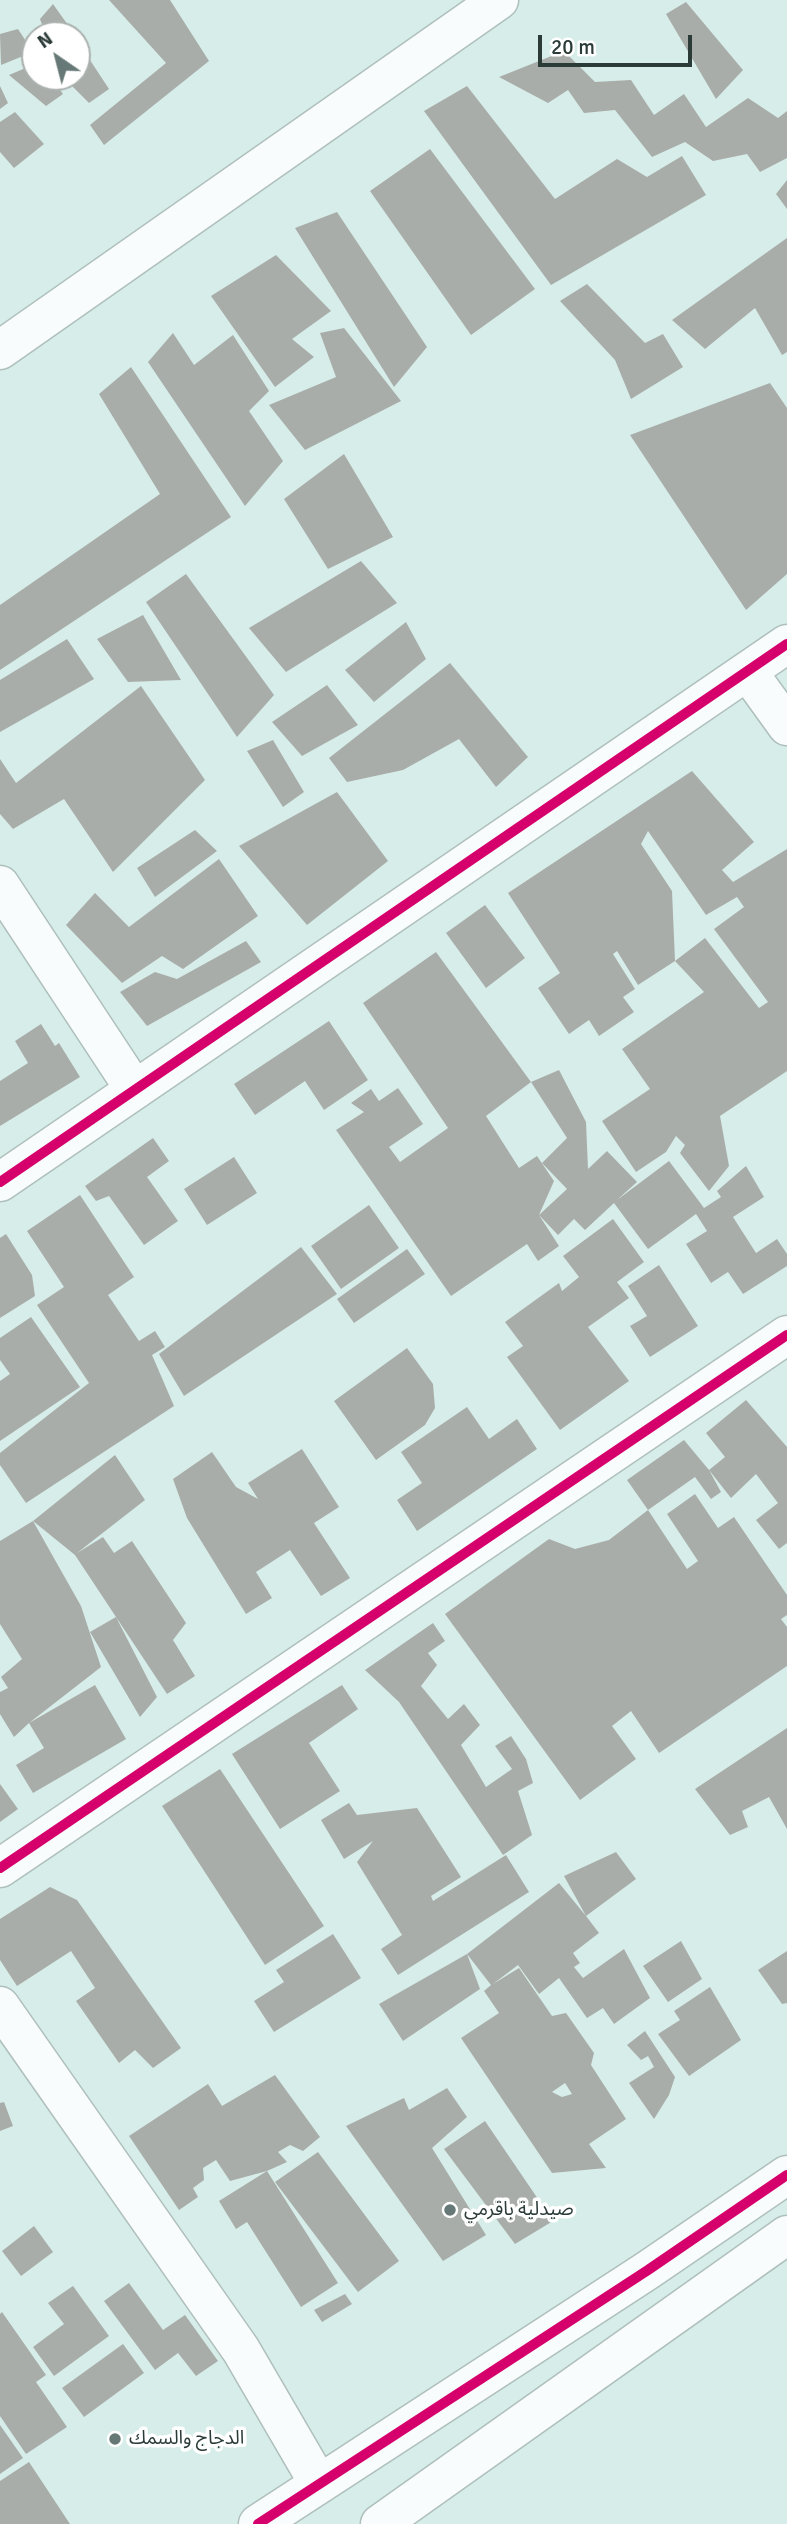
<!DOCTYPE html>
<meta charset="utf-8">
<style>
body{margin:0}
#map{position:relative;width:787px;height:2524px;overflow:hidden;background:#d7ede9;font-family:Signika,sans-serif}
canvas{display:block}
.north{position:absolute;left:21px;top:21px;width:70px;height:70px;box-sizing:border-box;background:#fff;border:2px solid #aab1af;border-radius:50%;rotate:325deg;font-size:19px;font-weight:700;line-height:28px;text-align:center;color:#2b3b38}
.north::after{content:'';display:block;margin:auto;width:24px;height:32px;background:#677976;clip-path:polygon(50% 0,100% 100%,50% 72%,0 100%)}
.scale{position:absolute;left:538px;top:35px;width:154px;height:32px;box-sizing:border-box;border:4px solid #2b3b38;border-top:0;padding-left:9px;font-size:21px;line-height:24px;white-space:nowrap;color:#2b3b38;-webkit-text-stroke:5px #fff;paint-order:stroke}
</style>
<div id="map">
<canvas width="787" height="2524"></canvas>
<div class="north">N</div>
<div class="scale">20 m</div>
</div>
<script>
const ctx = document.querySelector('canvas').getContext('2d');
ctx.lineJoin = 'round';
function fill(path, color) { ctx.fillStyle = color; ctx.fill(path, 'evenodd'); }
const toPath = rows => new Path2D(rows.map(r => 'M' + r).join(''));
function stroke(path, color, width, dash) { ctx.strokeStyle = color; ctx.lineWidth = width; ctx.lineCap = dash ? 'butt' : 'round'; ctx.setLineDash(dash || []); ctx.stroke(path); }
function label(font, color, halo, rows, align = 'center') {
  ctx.font = font + ' Signika,"Noto Sans Arabic",sans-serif'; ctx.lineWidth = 7; ctx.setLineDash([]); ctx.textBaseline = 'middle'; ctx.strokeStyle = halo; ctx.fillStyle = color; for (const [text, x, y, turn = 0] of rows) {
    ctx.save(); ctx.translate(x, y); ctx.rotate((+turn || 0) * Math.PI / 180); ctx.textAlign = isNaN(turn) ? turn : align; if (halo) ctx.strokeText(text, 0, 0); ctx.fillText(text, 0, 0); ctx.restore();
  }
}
const building = toPath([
 [109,0,170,0,209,61,104,145,90,125,166,63],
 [686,2,743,70,716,99,666,14],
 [53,4,75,35,46,35,40,19],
 [18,29,33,52,1,65,0,34],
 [564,51,595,82,631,80,654,115,684,94,706,127,748,98,778,118,787,111,787,158,760,172,747,154,713,161,685,142,652,157,615,110,584,113,568,90,548,103,499,77],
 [88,57,109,89,89,103,69,83,74,77,77,77,77,72],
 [35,64,35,77,51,77,63,94,46,106,9,75],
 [0,86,8,103,0,109],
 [467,86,555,199,617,159,647,177,682,156,706,195,551,285,424,111],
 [15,112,44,144,14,168,0,152,0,122],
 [430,149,535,289,471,335,370,191],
 [787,180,787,209,776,194],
 [337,212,427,347,394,387,295,228],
 [787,238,787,352,782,355,755,308,705,349,672,320],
 [276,255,331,311,292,339,314,357,275,387,211,296],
 [587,284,645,343,663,334,683,367,631,399,615,360,560,301],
 [344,328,401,401,305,450,269,405,336,377,320,333],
 [173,333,194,365,233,335,269,391,249,411,283,461,245,506,148,362],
 [131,367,231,517,0,670,0,605,160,494,99,394],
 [770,383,787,408,787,574,746,610,630,435],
 [344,454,393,537,328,569,284,499],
 [361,561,397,603,286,672,249,628],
 [186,574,274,695,237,737,146,602],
 [143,615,181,680,128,682,97,639],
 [406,622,426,659,374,702,345,670],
 [67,639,94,679,0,732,0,680],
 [450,663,528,757,496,787,459,739,403,770,347,782,329,758],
 [327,685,358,725,302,756,272,722],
 [141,686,205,780,113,872,64,799,13,829,0,814,0,759,16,783],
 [273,740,304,792,283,807,247,751],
 [692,771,754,842,722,870,733,882,787,849,787,1071,720,1116,729,1166,709,1191,680,1153,685,1145,676,1136,666,1152,636,1172,602,1121,650,1089,622,1049,704,992,675,961,705,938,759,1008,768,1002,714,929,744,907,737,897,706,915,648,831,641,844,672,891,675,961,638,985,617,951,613,954,635,989,623,997,634,1012,599,1036,589,1020,569,1034,538,988,560,973,508,893],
 [337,792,388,861,307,925,239,846],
 [195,830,217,851,155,897,137,868],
 [219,859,258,916,183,969,162,956,122,983,66,925,95,893,129,927],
 [485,905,525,958,486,988,446,933],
 [246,941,261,962,147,1026,120,992,155,972,177,979],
 [436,952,531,1082,486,1116,519,1168,537,1156,554,1181,539,1215,559,1246,538,1261,527,1244,451,1296,336,1130,364,1112,351,1103,371,1089,379,1101,398,1088,423,1124,389,1147,400,1162,448,1128,363,1003],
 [329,1021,368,1080,324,1110,305,1081,255,1115,234,1084],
 [41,1024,55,1046,59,1043,80,1077,0,1126,0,1081,28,1063,15,1041],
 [559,1070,586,1122,588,1169,607,1151,637,1182,617,1200,669,1161,704,1208,721,1197,717,1191,746,1166,764,1197,733,1217,756,1253,777,1239,787,1254,787,1266,743,1294,728,1272,711,1283,686,1244,707,1231,696,1214,648,1249,614,1203,585,1230,574,1219,558,1235,539,1215,567,1189,542,1163,567,1138,531,1082],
 [153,1138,169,1161,147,1177,178,1221,144,1245,109,1196,96,1201,85,1186],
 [234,1157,257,1193,207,1225,184,1189],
 [80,1195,134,1277,108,1295,139,1341,155,1331,165,1347,152,1355,174,1406,26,1503,0,1465,0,1453,89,1383,37,1305,64,1287,27,1231],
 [369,1205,399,1248,341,1289,311,1246],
 [613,1219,644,1262,617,1282,629,1298,588,1327,629,1381,560,1430,507,1357,523,1346,505,1322,559,1283,562,1291,579,1277,563,1256],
 [6,1234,32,1275,35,1296,0,1318,0,1238],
 [301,1247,337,1294,184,1396,159,1354],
 [407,1249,425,1274,354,1323,337,1299],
 [659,1265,698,1326,650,1357,630,1326,647,1316,628,1286],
 [31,1317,80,1387,0,1441,0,1381,10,1374,0,1360,0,1338],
 [407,1348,433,1384,435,1408,425,1425,376,1460,334,1401],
 [746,1400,787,1447,787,1543,779,1549,756,1520,778,1503,756,1474,731,1498,709,1470,721,1492,711,1499,695,1477,648,1510,627,1480,684,1440,709,1470,725,1457,706,1433],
 [467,1407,489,1439,517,1419,537,1449,417,1531,397,1500,422,1483,401,1452],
 [302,1449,339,1507,314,1523,350,1578,321,1596,290,1550,256,1572,272,1598,246,1614,187,1518,173,1479,212,1452,236,1487,258,1499,248,1483],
 [115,1455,145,1500,77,1553,103,1537,114,1553,132,1541,186,1623,173,1640,195,1676,167,1694,75,1555,33,1521,81,1606,101,1667,29,1723,95,1685,126,1739,33,1793,16,1765,44,1748,29,1723,14,1737,0,1714,0,1692,8,1688,1,1677,22,1659,0,1624,0,1541,33,1521],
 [695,1494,718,1528,734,1517,787,1595,787,1615,781,1619,787,1627,787,1666,659,1753,631,1711,612,1726,636,1759,580,1800,445,1614,549,1539,575,1549,609,1540,648,1510,687,1569,698,1561,667,1514],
 [116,1617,157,1697,140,1717,90,1632],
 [433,1623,445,1641,428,1653,437,1665,421,1686,448,1719,464,1704,480,1725,461,1745,486,1787,512,1769,495,1746,511,1736,526,1759,533,1783,518,1791,532,1835,503,1855,399,1702,365,1670],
 [342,1685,358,1709,309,1743,340,1791,280,1829,232,1754],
 [787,1728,787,1829,769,1797,742,1811,748,1827,730,1835,695,1789],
 [220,1769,324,1926,265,1965,162,1806],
 [0,1784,18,1809,0,1822],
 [349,1803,357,1815,417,1808,461,1877,431,1896,433,1901,506,1855,529,1892,398,1975,381,1949,402,1935,357,1862,373,1841,344,1859,321,1820],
 [616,1852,636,1879,586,1916,599,1933,573,1953,580,1963,574,1967,583,1978,624,1949,650,1998,614,2024,603,2008,587,2018,559,1978,539,1994,518,1965,493,1984,519,1968,552,2016,566,2013,594,2053,591,2065,626,2119,589,2144,606,2168,552,2173,461,2038,499,2013,484,1991,491,1985,467,1954,480,1989,403,2041,379,2004,467,1954,559,1883,586,1916,564,1876],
 [565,2083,572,2094,562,2097,552,2092],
 [50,1887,77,1900,181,2048,153,2068,135,2050,119,2063,76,2001,95,1988,71,1951,17,1986,0,1960,0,1919],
 [333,1934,361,1978,274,2032,254,2001,284,1982,276,1970],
 [681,1941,702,1979,668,2002,643,1966],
 [787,1951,787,2003,782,2004,758,1970],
 [710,1987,741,2040,689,2076,658,2034,680,2020,674,2011],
 [645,2031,675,2077,669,2095,654,2119,629,2083,654,2067,648,2056,641,2060,627,2045],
 [275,2075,320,2137,303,2151,290,2145,278,2152,287,2162,267,2171,338,2283,301,2307,247,2222,236,2229,219,2201,267,2171,230,2181,216,2160,203,2168,204,2180,193,2188,198,2197,179,2210,129,2136,208,2084,222,2106],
 [447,2088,467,2117,432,2148,486,2235,443,2261,346,2126,404,2098,409,2110],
 [4,2102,13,2126,0,2131,0,2103],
 [485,2121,553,2221,515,2244,444,2149],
 [318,2152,399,2261,358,2292,275,2182],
 [34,2226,53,2252,21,2276,2,2251],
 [129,2283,163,2330,185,2315,218,2361,196,2376,178,2353,155,2370,104,2301],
 [73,2286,109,2336,54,2376,33,2347,64,2324,48,2303],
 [345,2294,352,2304,322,2322,314,2310],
 [2,2312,46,2375,36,2382,67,2427,26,2454,0,2416,0,2314],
 [123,2344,144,2373,84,2417,62,2388],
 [0,2425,23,2458,0,2474],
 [29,2462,70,2524,0,2524,0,2481]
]);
const minor = toPath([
 [0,350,499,0],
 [748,672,787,726],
 [0,885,135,1090],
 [0,1182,787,644],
 [0,1868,787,1335],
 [0,2006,241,2350,319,2484],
 [258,2524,648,2270,787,2175],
 [380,2524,787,2235]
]);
const cycleway = toPath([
 [0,1182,787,644],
 [0,1868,787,1335],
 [258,2524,648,2270,787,2175]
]);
const markers = [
 [450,2210,7,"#677976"],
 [115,2439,7,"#677976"]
];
const poiNames = [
 ["صيدلية باقرمي",464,2210],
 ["الدجاج والسمك",129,2439]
];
fill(building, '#a9ada9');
stroke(minor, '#aebfbc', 41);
stroke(minor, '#f9fcfc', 38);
stroke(cycleway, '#d6006c', 10);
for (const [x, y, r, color] of markers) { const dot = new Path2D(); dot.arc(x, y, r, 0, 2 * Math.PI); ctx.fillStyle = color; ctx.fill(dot); stroke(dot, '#fff', 2.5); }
label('19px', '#2b3b38', '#fff', poiNames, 'left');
</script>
